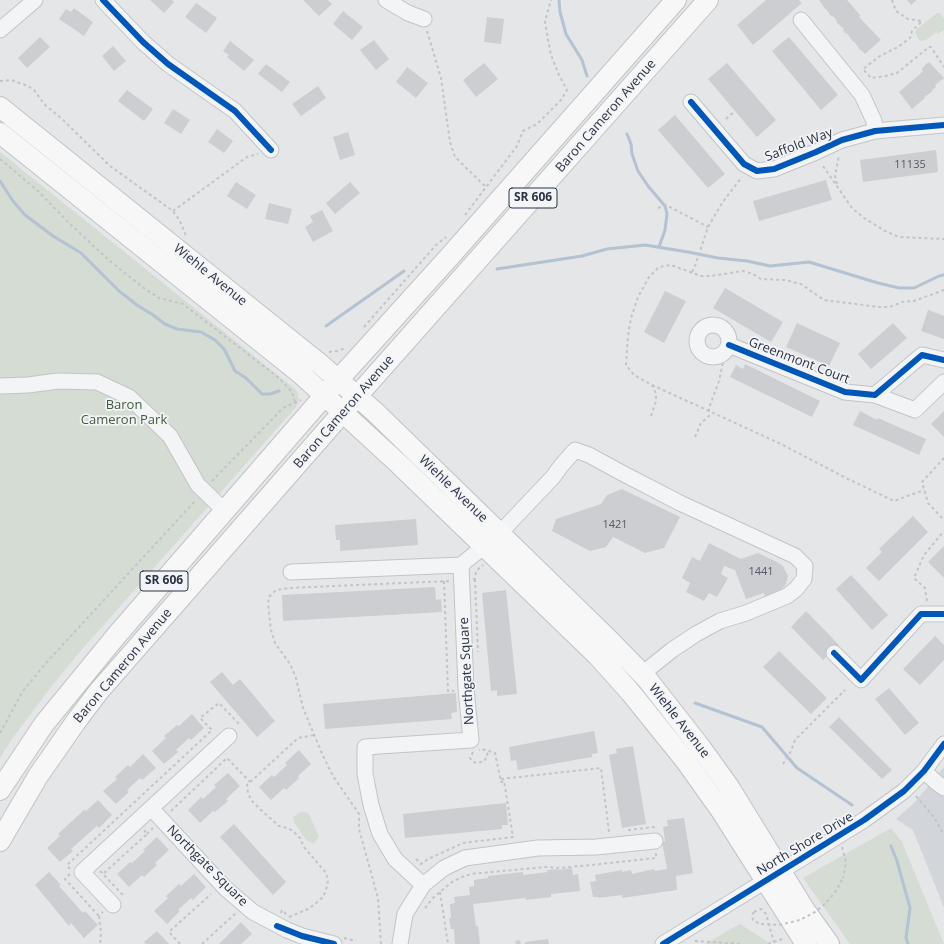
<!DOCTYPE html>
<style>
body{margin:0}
canvas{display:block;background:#e4e6e8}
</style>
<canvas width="944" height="944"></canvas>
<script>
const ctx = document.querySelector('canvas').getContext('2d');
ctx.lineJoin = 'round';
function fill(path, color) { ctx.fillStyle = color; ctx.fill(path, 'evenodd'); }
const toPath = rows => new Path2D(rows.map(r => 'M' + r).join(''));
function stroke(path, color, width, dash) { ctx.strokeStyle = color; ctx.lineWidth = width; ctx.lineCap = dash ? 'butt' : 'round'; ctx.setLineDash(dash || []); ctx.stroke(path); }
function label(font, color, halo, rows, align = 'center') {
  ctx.font = font + ' "Open Sans",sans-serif'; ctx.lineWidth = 3.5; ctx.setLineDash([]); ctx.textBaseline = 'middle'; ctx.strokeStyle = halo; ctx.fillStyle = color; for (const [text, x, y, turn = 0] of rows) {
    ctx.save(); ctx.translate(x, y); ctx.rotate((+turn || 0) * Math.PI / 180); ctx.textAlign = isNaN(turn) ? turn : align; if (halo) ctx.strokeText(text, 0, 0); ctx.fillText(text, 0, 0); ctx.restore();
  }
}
const built = toPath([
 [944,767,944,908,913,830,896,819,914,803]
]);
const green = toPath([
 [937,13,940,13,944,19,944,30,938,34,936,32,926,40,920,41,915,33,917,29],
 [0,152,295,389,298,393,299,400,296,407,78,654,51,687,12,739,0,758],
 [301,812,305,812,309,814,319,837,314,843,312,843,307,841,304,837,294,822,293,817],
 [891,828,902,842,944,944,850,944,803,878],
 [740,924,771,944,705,944]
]);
const stream = toPath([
 [559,0,560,12,566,34,582,60,587,76],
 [627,134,631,144,632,154,638,171,648,186,665,206,667,214,665,230,659,247],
 [0,181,13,201,25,215,53,236,81,253,119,291,137,305,153,315,165,324,177,329,201,332,215,340,224,349,235,371,246,378,262,394,270,394,279,391],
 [497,269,582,256,607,249,645,245,688,252,718,258,747,261,770,266,809,262,878,283,899,288,914,288,939,276,944,275],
 [326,326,404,271],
 [695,703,762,727,797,768,852,805],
 [891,846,897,861,910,908,906,938,908,944]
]);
const building = toPath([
 [150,0,172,0,174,2,164,13],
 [303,0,328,0,332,4,319,16],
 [766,0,799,0,802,3,753,45,737,25],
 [819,0,847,0,860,15,859,17,881,40,865,54,861,50,860,50,854,41,853,42,847,33,846,34,843,30,844,29,836,22,837,21,833,16,832,17,826,9,825,9],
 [907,0,917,0,911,5],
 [196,3,217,18,206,33,185,17],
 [74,8,93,22,84,36,59,19,66,9,71,12],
 [343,11,363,27,352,40,333,24],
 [487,17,504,19,501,44,484,42],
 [40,37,50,47,27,68,18,58],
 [789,37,838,95,821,110,772,51],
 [374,40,389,59,376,70,360,50],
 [230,41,254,60,244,71,227,57,229,55,223,51],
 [113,46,126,61,114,71,102,56],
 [929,62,944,78,935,85,936,87,932,90,933,91,924,97,925,98,912,109,899,92,919,75,923,71,922,69,925,65],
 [484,63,498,79,476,97,463,80],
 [727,63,776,120,757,137,708,79],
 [266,64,290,82,282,92,258,74],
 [407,67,428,83,416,98,396,82],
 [318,86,326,98,301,116,292,104],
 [127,90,153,109,144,121,118,101],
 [173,109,190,120,181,134,164,123],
 [675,115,725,174,708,188,658,130],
 [217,129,233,141,224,153,208,142],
 [348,132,355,155,340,160,333,137],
 [936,150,938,172,863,182,860,160],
 [826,180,832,200,759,221,753,201],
 [236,182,256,195,247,209,227,196],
 [350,182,360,193,335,214,326,203],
 [269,203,292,209,288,224,265,219],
 [322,210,333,231,313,242,305,227,313,222,310,216],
 [725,288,783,322,771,342,713,308],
 [665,291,686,301,664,343,644,332],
 [928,310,944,316,944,339,921,331],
 [797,323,840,343,829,366,786,347],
 [893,323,907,338,871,369,858,354],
 [745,364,820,401,812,417,730,377,736,365,743,369],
 [860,411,877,420,878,418,926,439,919,455,853,425],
 [944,411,944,437,931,424],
 [622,489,680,517,664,548,645,553,613,537,606,547,590,551,552,531,556,519,601,504,607,495],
 [913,516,928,532,879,581,866,568,882,552,879,549],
 [416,519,418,545,340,551,340,540,336,540,335,525],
 [709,543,741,559,758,553,777,562,783,566,788,576,786,584,780,591,765,597,764,593,746,599,735,570,724,566,721,574,728,578,717,597,709,593,704,601,686,592,690,583,682,578,692,557,700,561],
 [944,546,944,578,928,562],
 [851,575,888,615,872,630,836,589],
 [435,587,436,600,441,599,442,612,283,621,282,595],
 [506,590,517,694,497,696,497,690,491,691,482,593],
 [806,611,839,645,823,660,791,627],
 [935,636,944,645,944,660,920,685,903,669],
 [779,651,827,698,811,714,763,667],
 [222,672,233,685,240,679,275,721,257,737,210,682],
 [889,688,919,723,905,735,875,699],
 [456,693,457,712,451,713,452,719,325,729,323,704],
 [192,714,204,728,191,740,189,738,176,750,178,752,164,764,152,751,166,738,164,736,177,725,179,726],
 [839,717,892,770,882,779,829,727],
 [594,731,598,753,592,754,592,757,518,770,516,760,511,761,509,747],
 [633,746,646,824,622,828,609,755,617,753,616,749],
 [299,750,311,764,298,776,299,778,286,790,284,788,271,800,259,787,272,775,274,777,287,765,285,763],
 [143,754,156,768,142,780,140,778,127,790,129,792,116,804,103,791,117,779,115,777,128,765,130,767],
 [228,773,240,786,226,799,228,801,215,812,213,811,200,823,188,810,201,797,203,799,216,787,214,785],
 [98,800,112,815,99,828,97,826,71,849,73,851,60,862,47,848,60,836,58,834,84,810,86,811],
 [506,803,508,825,502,825,502,829,405,838,403,814],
 [684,818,693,873,676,876,677,890,622,898,622,895,598,898,598,897,593,897,590,882,596,881,595,875,622,870,622,872,631,870,632,874,654,869,655,871,667,869,662,842,665,841,663,827,668,826,667,820],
 [234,824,286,882,273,895,220,837],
 [157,837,169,850,155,863,157,865,144,877,142,875,129,887,117,874,130,862,132,863,145,851,143,850],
 [572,868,573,875,578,874,580,891,551,894,551,897,526,900,526,898,473,904,476,926,478,926,480,944,455,944,454,929,451,929,449,918,451,918,450,904,455,903,454,897,470,895,469,887,474,886,474,880,488,878,488,876,523,872,523,875,548,872,547,870,558,869,558,870],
 [49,872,61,885,59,886,83,913,85,911,98,925,84,938,71,923,69,926,35,885],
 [194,874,206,887,193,900,191,898,178,910,180,911,167,924,154,911,168,898,166,896,179,884,181,886],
 [241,922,252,934,241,944,219,944],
 [157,931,169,944,146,944,144,942],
 [548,939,549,944,525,944,525,942],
 [520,940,521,944,516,944,515,941]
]);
const path = toPath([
 [892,0,896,11,908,19,922,21,912,31,910,38,898,47,880,56,863,69,871,78,886,76,897,73,929,47,931,47,944,67],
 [427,31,441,78,450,142,455,157,486,187],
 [0,81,11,80,28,86,34,90,44,104,62,119,110,166,173,211,180,221,186,236],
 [726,119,735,111],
 [0,159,38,191,70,224,110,261,145,289,159,298,183,304,279,378,292,392,295,402],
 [823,166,852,208,864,218,885,231,899,237,944,239],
 [837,184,835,176,839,155],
 [658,208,666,205,708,227],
 [173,211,247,157,258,154],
 [465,215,517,146,523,131,537,124,561,100,567,90,559,75,551,55,547,34,545,21,551,0],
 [692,272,695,266,708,227,722,203,742,177],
 [364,327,435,246,446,237],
 [329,352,337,351,346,348],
 [652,385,781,444,848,479,894,501,924,490],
 [651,416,656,401,656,394,652,385,634,375,626,365,628,336,631,318,638,297,649,277,659,267,671,265,701,276,711,276,743,271,753,274,761,279,785,280,801,284,824,300,879,307,890,307,902,302,914,301,944,290],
 [695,437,701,423,709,416,709,408,719,381,724,357],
 [944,458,922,482,928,503,944,520],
 [212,481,283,408,301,400],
 [473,579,475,579,476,571,483,565],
 [475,579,478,652],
 [444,581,448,691,454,691],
 [927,601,925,588,914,578,924,555,944,531],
 [0,733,23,691,45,664,196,500],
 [473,752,470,758,473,762,478,763,484,761,488,756,486,750],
 [783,764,791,751,795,740,845,690],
 [501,779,601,768,609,832,610,832],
 [916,796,934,817,944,835],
 [171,811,227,758,250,782],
 [628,830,654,827,654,829],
 [147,834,153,828],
 [842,847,846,862,843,878],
 [416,859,421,864,428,859,463,843,513,837,504,781,501,782,495,753,482,749,479,750],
 [70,869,67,865,212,730,200,718,219,703,241,726],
 [100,871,123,895,122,896],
 [104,873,147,834,144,830],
 [70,874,65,879,98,915,103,912],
 [440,892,448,944],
 [425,908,434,897,452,882,462,877,471,874,545,867,560,868,591,865,656,858,656,853],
 [754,912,761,909,766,914,774,942],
 [281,913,282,910,287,915],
 [99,916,101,933,100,944],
 [289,917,308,909,315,904,323,897,326,890,328,881,326,873,304,847,300,838,293,831,288,828,279,826,262,811,251,800,248,793,247,785,298,738,314,735],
 [344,938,356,941],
 [695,941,741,944],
 [180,944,169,932,211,894],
 [202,944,236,913],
 [381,944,378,898,359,829,359,814,333,776,323,756,303,708,296,678,290,664,275,643,271,630,268,604,269,597,276,590,289,588,449,581],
 [768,944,785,938]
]);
const minor = toPath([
 [103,0,143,42,168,64,235,111,271,150],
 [386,0,408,13,424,19],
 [801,20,862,95,874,121,875,131],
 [0,30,35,0],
 [691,102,744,164,757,171,774,169,816,152,842,140,875,131,944,125],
 '697 341a16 16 0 1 1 32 0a16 16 0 1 1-32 0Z',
 [729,345,845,392,875,395,922,355,944,360],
 [0,386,28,385,58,381,97,382,129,397,170,436,198,485,225,511],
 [875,395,915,410,944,382],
 [291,572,461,565],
 [834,653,861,680,921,614,944,614],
 [924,771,937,783,944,788],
 [151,808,225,888,253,912,287,930,302,936,334,944],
 [423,885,444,868,465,858,538,848,596,847,655,841],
 [113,905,82,872,229,736],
 [400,944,405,914,423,885,395,859,380,834,371,805,365,774,365,747,471,740,466,688,461,565,499,534,553,477,561,466,575,450,589,455,622,473,680,503,795,556,805,566,804,579,796,589,787,596,746,613,720,621,696,634,672,650,642,674],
 [663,944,864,820,904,791,924,771,944,744]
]);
const major = toPath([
 [0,107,320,364,375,412,609,640,647,679,701,748,729,787,804,909,829,944],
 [0,133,301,374,400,465,597,655,631,693,685,760,720,809,806,944],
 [0,790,44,724,116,636,338,380,451,255,676,0],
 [0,841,38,776,77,720,99,691,343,412,708,0]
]);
const pathBridge = toPath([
 [754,912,752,915,753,920,760,924,779,925,800,920,815,912,825,904,836,891,843,878]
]);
const cycleway = toPath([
 [103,0,143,42,168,64,235,111,271,150],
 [691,102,744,164,757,171,774,169,816,152,842,140,875,131,944,125],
 [729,345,845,392,875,395,922,355,944,360],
 [834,653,861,680,921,614,944,614],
 [277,926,302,936,334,944],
 [663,944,864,820,904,791,924,771,944,744]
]);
const numberNames = [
 ["11135",910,165],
 ["1421",615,525],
 ["1441",761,572]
];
const shields = [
 [533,198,48],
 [164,581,48]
];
const shieldNames = [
 ["SR 606",533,198],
 ["SR 606",164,581]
];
const streetNames = [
 ["Baron Cameron Avenue",606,116,-49],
 ["Saffold Way",799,145,-21],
 ["Wiehle Avenue",210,275,39],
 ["Greenmont Court",799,361,21],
 ["Baron Cameron Avenue",344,412,-49],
 ["Wiehle Avenue",453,489,44],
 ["Baron Cameron Avenue",123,666,-50],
 ["Northgate Square",467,671,-93],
 ["Wiehle Avenue",679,721,52],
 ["North Shore Drive",805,844,-31],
 ["Northgate Square",207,866,45]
];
const parkNames = [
 ["Baron",124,405],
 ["Cameron Park",124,420]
];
fill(built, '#d2d6db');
fill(green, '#d5dcd4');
stroke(stream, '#b4c2d2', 3);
fill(building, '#ccced1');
stroke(minor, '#c2c4c6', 17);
stroke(major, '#c0c3c6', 22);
stroke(path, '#c3c4c9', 2, [3, 3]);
stroke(minor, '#f3f4f6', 15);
stroke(major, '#f7f7f7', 20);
stroke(pathBridge, '#c3c4c9', 2, [3, 3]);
stroke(cycleway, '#0057b8', 6);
label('11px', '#545a66', null, numberNames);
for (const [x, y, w] of shields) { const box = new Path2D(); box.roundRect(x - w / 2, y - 10, w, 20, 3); ctx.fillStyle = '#f2f4f8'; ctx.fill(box); stroke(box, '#2b3342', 1); }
label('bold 12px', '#2b3342', null, shieldNames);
label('13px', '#2b3342', '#f2f4f8', streetNames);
label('13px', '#405d38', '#f2f4f8', parkNames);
</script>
